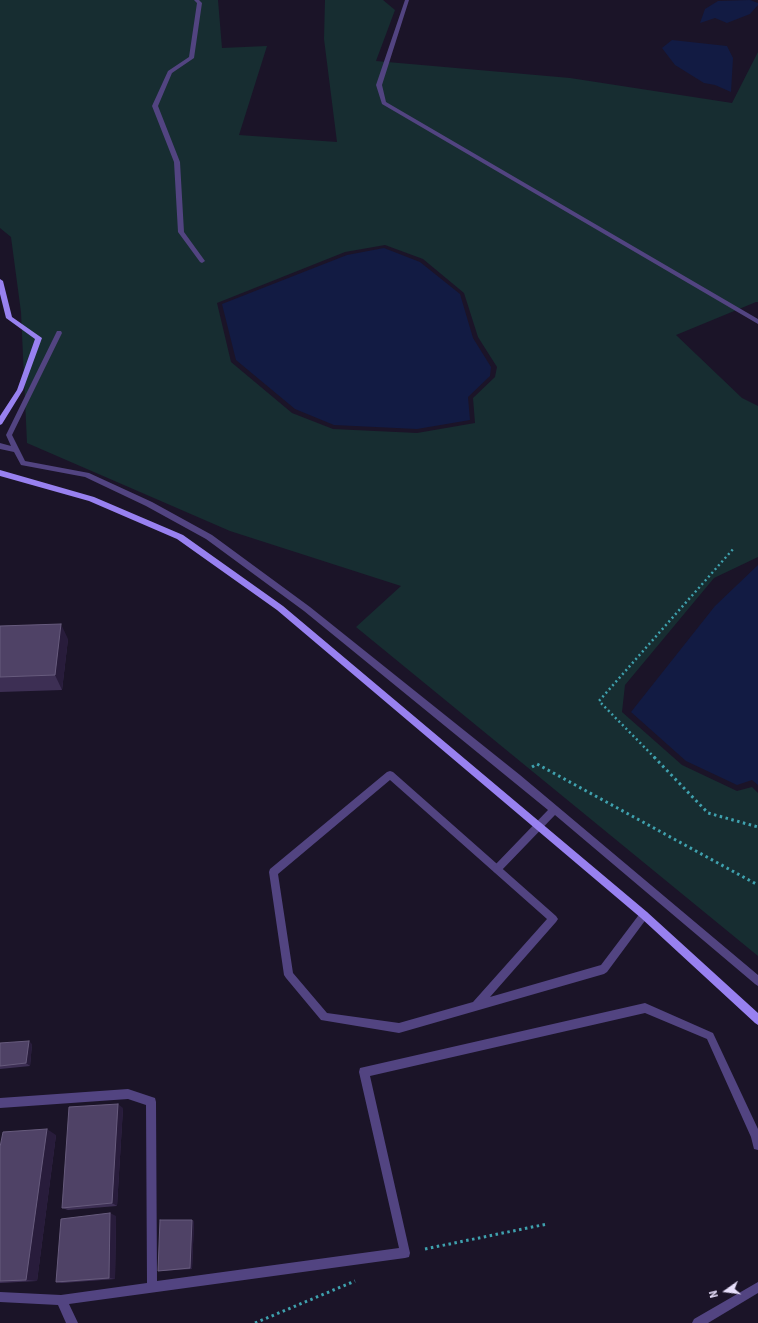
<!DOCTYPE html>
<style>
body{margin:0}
#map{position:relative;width:758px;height:1323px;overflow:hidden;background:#1b1428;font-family:"Source Sans 3",sans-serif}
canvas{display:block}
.north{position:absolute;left:706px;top:1271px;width:40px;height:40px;-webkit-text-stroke:3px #1b1428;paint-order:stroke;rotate:256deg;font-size:11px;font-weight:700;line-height:16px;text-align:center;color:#e7dffb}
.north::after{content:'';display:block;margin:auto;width:14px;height:18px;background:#e7dffb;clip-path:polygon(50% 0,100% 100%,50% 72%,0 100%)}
</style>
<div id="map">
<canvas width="758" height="1323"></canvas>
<div class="north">N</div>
</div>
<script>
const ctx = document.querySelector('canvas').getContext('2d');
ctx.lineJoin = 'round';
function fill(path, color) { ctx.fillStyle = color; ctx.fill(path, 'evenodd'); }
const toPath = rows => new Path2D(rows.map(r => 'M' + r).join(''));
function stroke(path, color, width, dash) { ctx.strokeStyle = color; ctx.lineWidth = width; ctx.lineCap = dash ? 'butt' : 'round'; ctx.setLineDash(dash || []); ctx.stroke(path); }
const green = toPath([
 [0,0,218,0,222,48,267,46,239,135,337,142,324,39,325,0,383,0,395,10,376,61,570,78,732,103,758,52,758,302,756,302,676,335,742,398,758,406,758,557,714,578,625,685,622,712,682,765,737,791,752,787,758,793,758,956,356,627,401,586,230,531,27,443,21,312,11,237,0,228],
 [385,245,423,259,464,293,478,337,497,367,495,377,473,398,475,423,417,433,333,429,292,413,231,362,217,303,345,252]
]);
const water = toPath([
 [750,0,758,3,758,5,750,14,727,23,715,18,700,23,705,9,718,1],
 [672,40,727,46,733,58,731,92,715,85,704,83,675,65,662,48],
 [384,248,420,262,460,294,473,338,491,367,490,376,468,397,470,420,417,429,334,425,295,409,236,360,222,304,347,255],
 [758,565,758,785,752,780,737,785,686,761,631,712,715,606]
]);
const pathFar1 = toPath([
 [655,758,599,701,734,548]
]);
const path = toPath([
 [654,757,708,813,758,827],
 [532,767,537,764,758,885],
 [425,1249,547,1224],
 [255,1323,355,1281]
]);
const lane = toPath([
 [390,771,393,772,556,916,558,919,556,922,490,997,601,965,641,912,644,911,647,912,649,915,647,918,607,972,604,974,399,1033,321,1020,286,978,284,975,269,872,270,869,387,772,390,771],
 [390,780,547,919,473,1002,399,1023,327,1013,293,973,278,874,390,780]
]);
const street = toPath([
 [194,0,199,0,202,3,194,58,172,73,158,106,180,162,184,232,205,261,202,263,200,262,178,232,174,162,152,106,168,71,189,57,197,3,194,0],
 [405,0,409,0,382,85,386,102,758,319,758,324,382,104,376,85,405,0],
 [57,331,61,331,62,333,12,435,25,461,89,473,152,502,212,535,310,607,520,775,758,975,758,986,755,984,555,815,500,872,497,873,494,872,493,869,494,866,548,810,304,611,206,539,146,506,85,477,21,465,14,452,0,449,0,443,11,446,6,435,57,331],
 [645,1003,713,1033,758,1129,758,1150,754,1149,751,1137,707,1039,645,1013,370,1076,410,1253,409,1257,405,1258,69,1304,78,1323,66,1323,58,1305,0,1302,0,1292,61,1295,147,1283,146,1105,128,1099,0,1108,0,1098,128,1089,155,1098,156,1102,157,1281,399,1248,359,1072,360,1068,645,1003],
 [758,1282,758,1293,708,1323,692,1323,694,1319,758,1282]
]);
const secondary = toPath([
 [0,279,3,281,12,317,42,338,23,390,2,424,0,425,0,416,17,390,35,339,6,318,0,294,0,279],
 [0,470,94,497,183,535,283,606,647,912,758,1013,758,1025,755,1023,641,918,277,610,177,539,89,501,0,476,0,470]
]);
const wall = toPath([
 [0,626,68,639,62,690,0,692],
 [0,1043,32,1044,30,1066,0,1069],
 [123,1108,117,1206,68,1210,62,1208],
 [56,1135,37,1281,0,1283,0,1147],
 [116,1216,115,1279,62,1283,56,1282],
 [194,1221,192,1269,160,1271,158,1271]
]);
const shadedWall = toPath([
 [61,624,68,639,62,690,55,675],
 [29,1041,32,1044,30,1066,26,1063],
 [118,1104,123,1108,117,1206,112,1203],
 [47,1129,56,1135,37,1281,26,1280],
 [110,1213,116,1216,115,1279,109,1278],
 [192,1220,194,1221,192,1269,190,1268]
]);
const building = toPath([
 [61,624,55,675,0,677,0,626,61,624],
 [29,1041,26,1063,0,1066,0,1043,29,1041],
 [118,1104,112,1203,62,1208,69,1107,118,1104],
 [47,1129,26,1280,0,1281,0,1147,3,1132,47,1129],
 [110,1213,109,1278,56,1282,61,1219,110,1213],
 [160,1220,192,1220,190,1268,158,1271,160,1220]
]);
fill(green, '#172d31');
fill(water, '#121b43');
stroke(pathFar1, '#3fa1ae', 2.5, [2, 3]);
stroke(path, '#3fa1ae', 3, [2.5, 3.5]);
fill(lane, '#524481');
fill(street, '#524481');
fill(secondary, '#9881f0');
fill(wall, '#3d2f54');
fill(shadedWall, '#281c3b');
fill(building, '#4f4266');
stroke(building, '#675b7d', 1);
</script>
